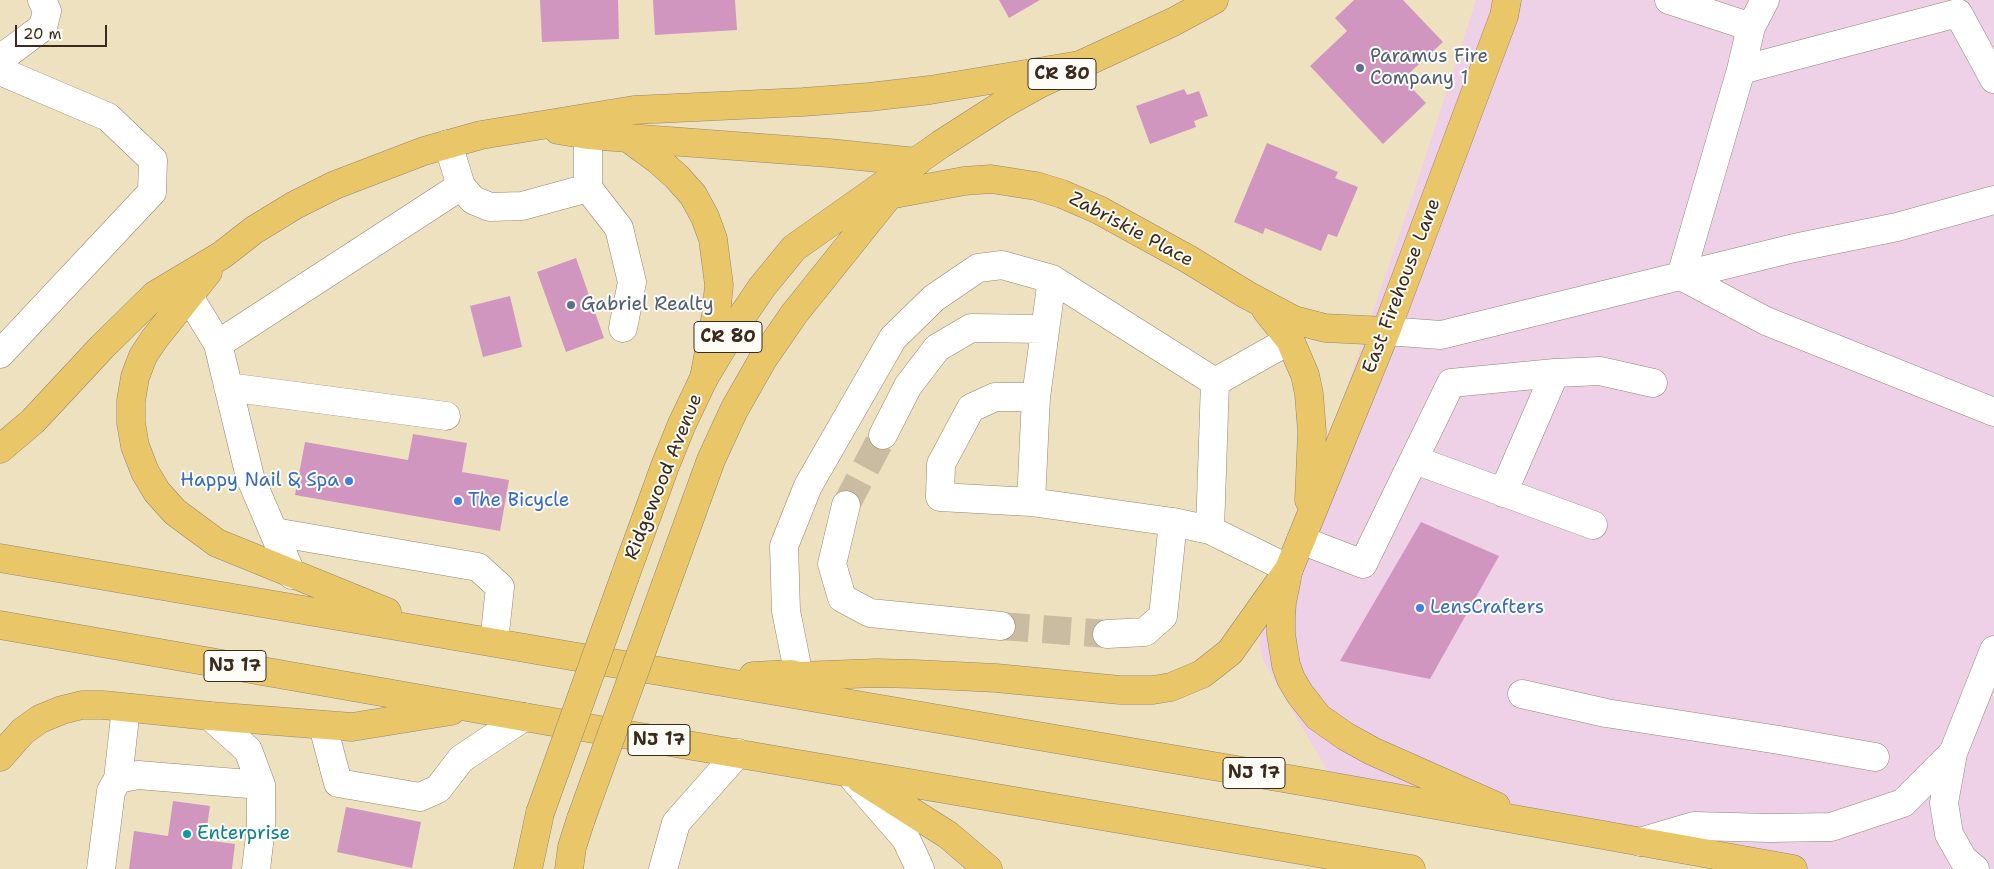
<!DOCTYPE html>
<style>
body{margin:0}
#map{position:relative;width:1994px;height:869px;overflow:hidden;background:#eee1c0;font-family:"Shantell Sans",sans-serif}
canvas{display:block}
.scale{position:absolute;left:15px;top:25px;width:92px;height:22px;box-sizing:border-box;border:2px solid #3b2a1e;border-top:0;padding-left:6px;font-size:15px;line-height:18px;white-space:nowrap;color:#3b2a1e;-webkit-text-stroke:4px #fdfcf7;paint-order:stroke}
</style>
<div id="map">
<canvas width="1994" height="869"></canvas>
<div class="scale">20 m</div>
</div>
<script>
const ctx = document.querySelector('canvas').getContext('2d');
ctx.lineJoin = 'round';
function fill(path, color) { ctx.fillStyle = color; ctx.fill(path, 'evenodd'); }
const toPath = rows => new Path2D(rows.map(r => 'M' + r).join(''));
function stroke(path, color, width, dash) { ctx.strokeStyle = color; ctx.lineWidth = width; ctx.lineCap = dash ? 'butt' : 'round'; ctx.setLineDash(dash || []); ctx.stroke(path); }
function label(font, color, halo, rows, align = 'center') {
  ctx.font = font + ' "Shantell Sans",sans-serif'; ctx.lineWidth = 4; ctx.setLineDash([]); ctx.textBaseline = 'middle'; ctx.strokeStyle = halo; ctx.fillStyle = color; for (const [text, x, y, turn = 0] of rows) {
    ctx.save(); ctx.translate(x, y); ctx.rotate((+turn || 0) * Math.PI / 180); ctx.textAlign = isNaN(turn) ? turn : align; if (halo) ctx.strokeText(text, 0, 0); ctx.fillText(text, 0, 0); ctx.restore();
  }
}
const built = toPath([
 [1476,0,1994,0,1994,869,1787,869,1331,777,1263,660,1259,643,1416,186]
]);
const building = toPath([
 [540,0,618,0,619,39,542,42],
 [653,0,735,0,737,30,655,35],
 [999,0,1040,0,1009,18],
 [1354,0,1403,0,1443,42,1403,79,1426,103,1383,144,1310,66,1347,31,1335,18],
 [1184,89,1187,95,1199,91,1208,116,1194,121,1196,127,1150,144,1136,106],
 [1267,143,1338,172,1335,178,1358,187,1337,237,1328,234,1321,251,1265,228,1263,234,1234,222],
 [576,258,604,338,566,352,537,272],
 [510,296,522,347,483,357,470,306],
 [413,434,467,443,462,472,509,480,500,531,295,495,305,442,408,460],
 [1421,522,1499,556,1430,679,1340,661],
 [173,801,210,806,205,840,235,844,232,869,129,869,134,831,168,836],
 [346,807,421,822,412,868,337,852]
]);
const minorTunnel = toPath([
 [846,505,883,435],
 [1001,626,1107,634]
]);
const minor = toPath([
 [1669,0,1751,27],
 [1765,0,1751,27,1741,70,1681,276,1766,321,1994,412],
 [0,59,43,27,47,11,42,0],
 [1741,70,1958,13,1994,79],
 [0,71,108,117,153,160,152,192,0,354],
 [588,135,588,188,619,228,632,282,623,328],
 [448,144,461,186,473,200,490,207,522,206,588,188],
 [1052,279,1036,397,995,397,971,408,941,464,940,497,1031,502,1173,522,1210,530,1289,569],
 [188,295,218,344,250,477,292,575],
 [1386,331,1441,335,1794,248,1897,227,1994,200],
 [218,344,461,186],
 [228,387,446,416],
 [883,435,908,386,937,348,971,328,1045,329],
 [1415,460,1593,525],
 [1503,493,1555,373],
 [1031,502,1036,397],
 [846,505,832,564,842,598,870,613,1001,626],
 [1210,530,1215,382],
 [274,532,478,567,500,587,494,642],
 [1301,540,1363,564,1451,383,1555,373,1600,371,1653,383],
 [1107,634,1145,632,1163,616,1173,522],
 [799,676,786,611,784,546,808,486,893,338,934,298,978,268,1002,265,1052,279,1215,382,1290,340],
 [1522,694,1606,713,1779,740,1875,757],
 [210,716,248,750,261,785,261,827,256,869],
 [323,726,338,783,420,797,438,789,461,759,524,717],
 [118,779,126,708],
 [854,779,906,839,920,869],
 [1640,842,1694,826,1770,828,1831,827,1903,803,1953,753],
 [101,869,111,791,118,779,138,775,261,785],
 [663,869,676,823,738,753],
 [1975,869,1963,859,1949,834,1944,803,1953,753,1994,650]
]);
const major = toPath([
 [889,195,964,181,991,179,1036,186,1062,194,1099,210,1188,259,1247,295,1294,320,1325,328,1386,331],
 [1266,310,1290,340,1305,375,1309,394,1312,432,1309,500],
 [1289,569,1386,331,1504,16,1507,0],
 [625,576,665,466,682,424,704,378,732,331,762,287,794,248,941,144,1005,103,1039,84,1173,22,1214,0],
 [666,584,711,460,734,410,763,359,794,314,895,188],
 [569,869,572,847,581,819]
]);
const highway = toPath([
 [558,130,588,135,829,153,917,162],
 [628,138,658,160,677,177,693,195,705,217,713,239,719,285,716,315,704,378],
 [208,272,155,338,143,356,135,377,131,401,131,423,135,446,145,472,157,492,175,512,217,543,387,612],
 [0,449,33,421,102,347,155,295,222,255,254,230,295,205,335,185,424,151,481,135,634,110,803,102,869,97,930,90,1080,65],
 [0,558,1318,784,1793,869],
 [1287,578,1282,602,1281,618,1281,634,1286,665,1291,679,1300,694,1318,717,1345,736,1372,751,1496,806],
 [0,625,524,717,1411,869],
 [753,676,791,674,799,676,877,673,915,674,996,678,1120,690,1153,690,1171,687,1202,674,1230,652,1289,569],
 [0,757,23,731,40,719,62,710,82,705,103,705,210,716,352,727,451,711],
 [860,779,948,835,988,869],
 [528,869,540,813]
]);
const majorBridge = toPath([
 [540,813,625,576],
 [581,819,666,584]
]);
const markers = [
 [1360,68,5,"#5c6f8a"],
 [571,305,5,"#5c6f8a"],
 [349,481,5,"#3f7fe0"],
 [458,501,5,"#3f7fe0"],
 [1420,608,5,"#3f7fe0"],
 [187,834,5,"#0f9aa8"]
];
const shields = [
 [1062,74,68],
 [728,337,68],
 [235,666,62],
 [659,740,62],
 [1254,773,62]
];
const shieldNames = [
 ["CR 80",1062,74],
 ["CR 80",728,337],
 ["NJ 17",235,666],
 ["NJ 17",659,740],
 ["NJ 17",1254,773]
];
const serviceNames = [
 ["Paramus Fire",1370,57],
 ["Company 1",1370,79],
 ["Gabriel Realty",581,305]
];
const streetNames = [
 ["Zabriskie Place",1131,230,28],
 ["East Firehouse Lane",1402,286,-69],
 ["Ridgewood Avenue",664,477,-68]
];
const shopNames = [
 ["Happy Nail & Spa",339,481,"right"],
 ["The Bicycle",468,501],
 ["LensCrafters",1430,608]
];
const cultureNames = [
 ["Enterprise",197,834]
];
fill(built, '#eed0e7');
fill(building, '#d196c0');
stroke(minorTunnel, '#cabca0', 28, [28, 14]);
stroke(minor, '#94866f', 29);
stroke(major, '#94866f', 29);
stroke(highway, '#94866f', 29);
stroke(minor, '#fff', 28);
stroke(major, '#e9c769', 28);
stroke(highway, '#e9c769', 28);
stroke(majorBridge, '#94866f', 29, []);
stroke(majorBridge, '#e9c769', 28);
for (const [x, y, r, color] of markers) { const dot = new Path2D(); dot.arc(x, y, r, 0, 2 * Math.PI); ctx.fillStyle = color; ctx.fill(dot); stroke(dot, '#fdfcf7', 2); }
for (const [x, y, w] of shields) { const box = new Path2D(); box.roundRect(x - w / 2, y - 15.5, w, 31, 4); ctx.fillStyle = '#fdfcf7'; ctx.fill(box); stroke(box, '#3b2a1e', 1); }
label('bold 18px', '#3b2a1e', null, shieldNames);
label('19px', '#4e5e75', '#fdfcf7', serviceNames, 'left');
label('19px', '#3b2a1e', '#fdfcf7', streetNames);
label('19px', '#366cbe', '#fdfcf7', shopNames, 'left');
label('19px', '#0d838f', '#fdfcf7', cultureNames, 'left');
</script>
